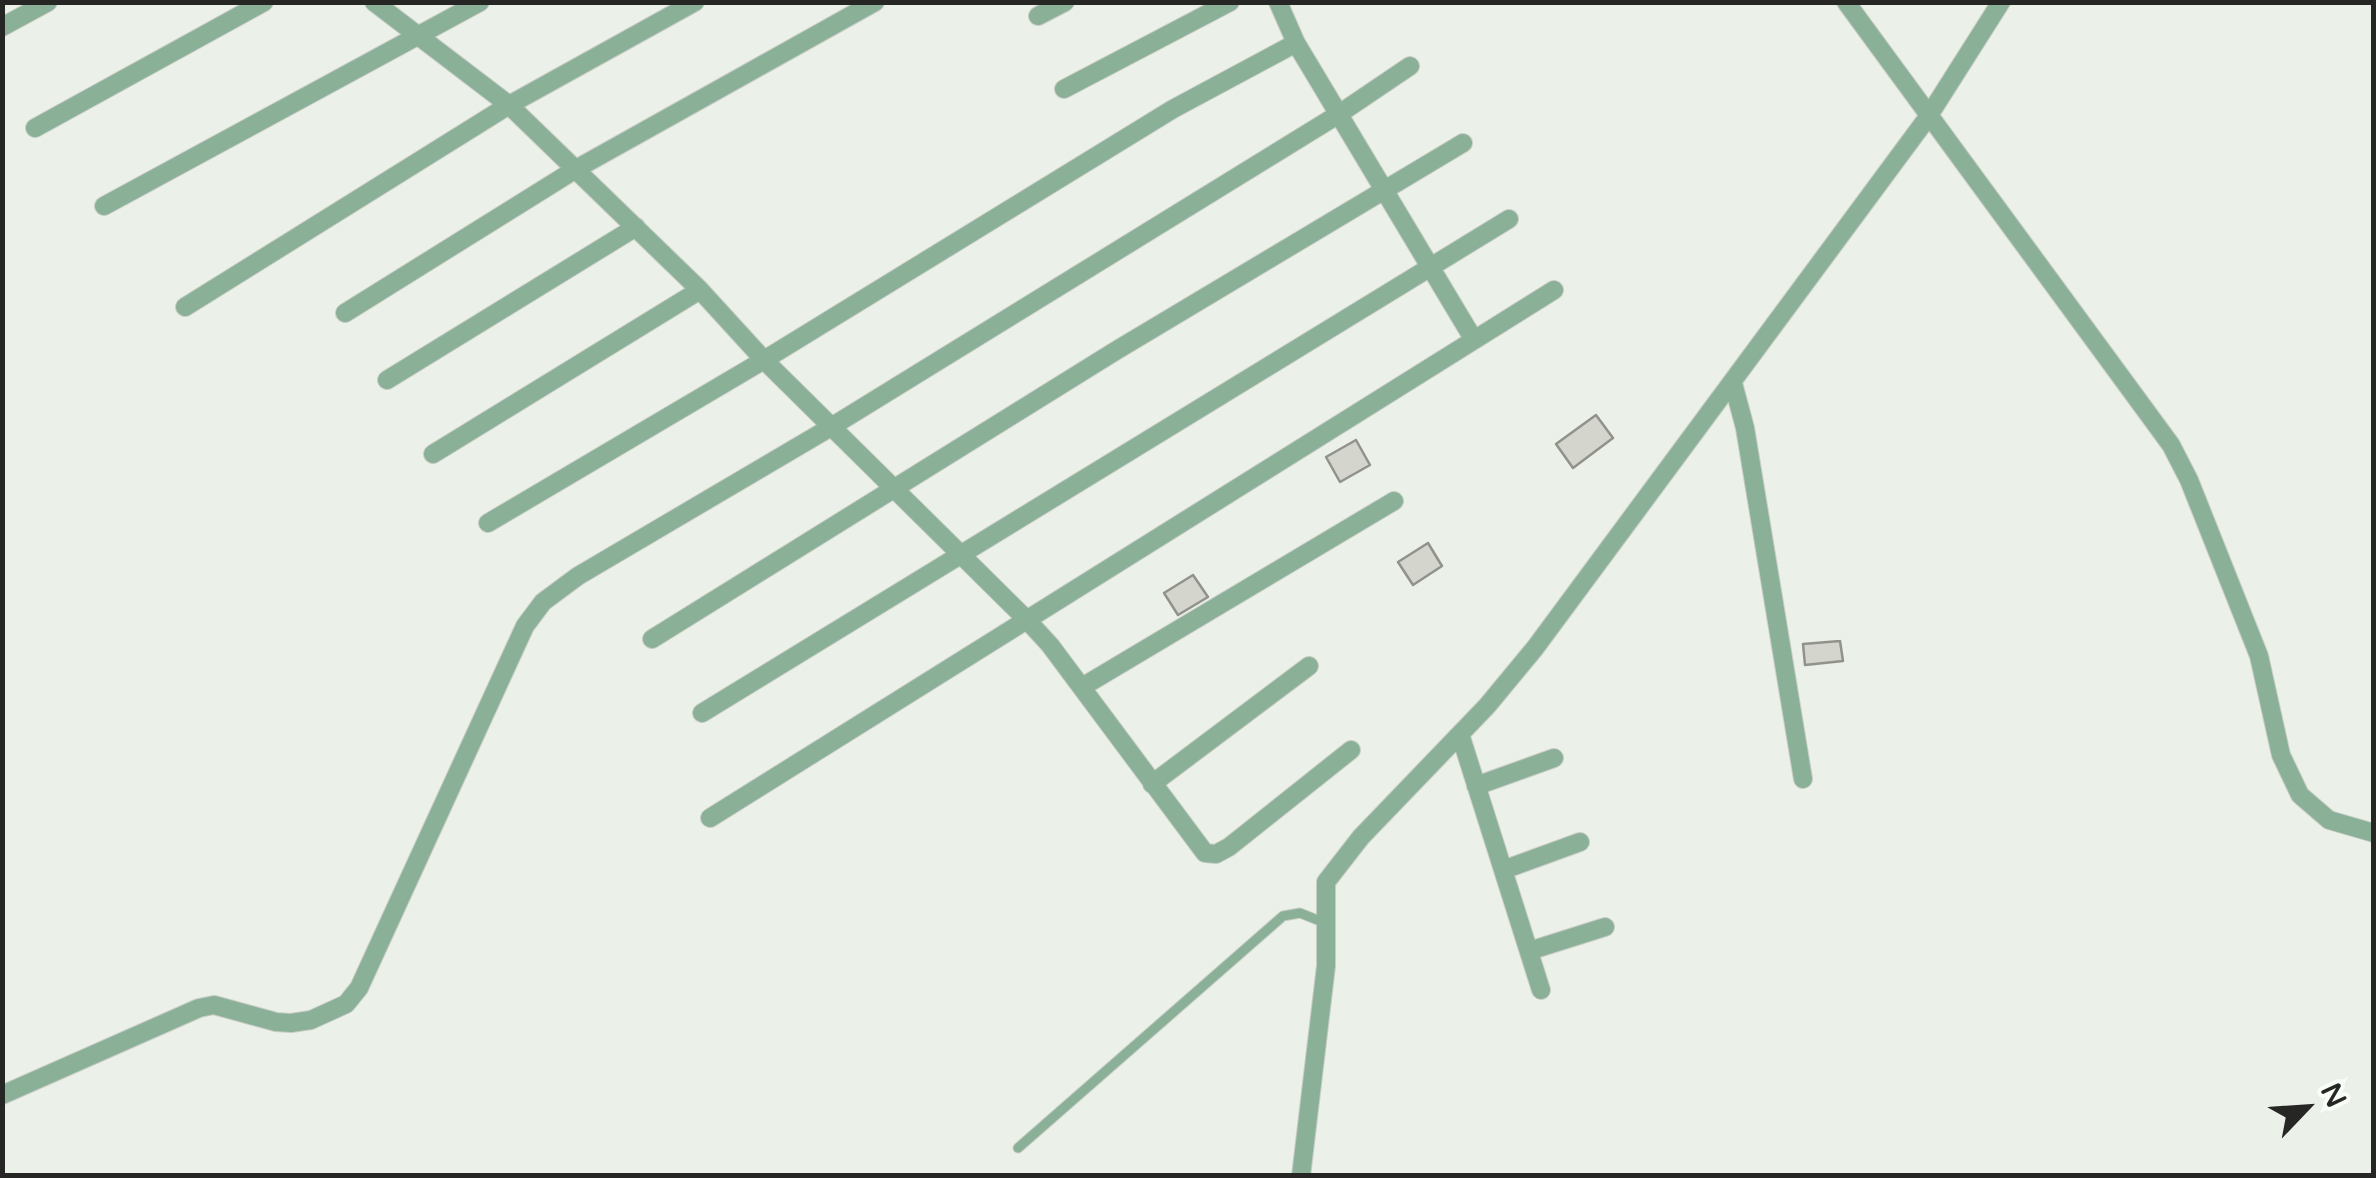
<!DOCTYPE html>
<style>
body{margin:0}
#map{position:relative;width:2376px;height:1178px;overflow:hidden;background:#ebf0e9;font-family:"Varela Round",sans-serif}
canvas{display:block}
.frame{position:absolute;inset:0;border:5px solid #262725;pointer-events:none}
.north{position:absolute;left:2256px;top:1058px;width:100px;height:100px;-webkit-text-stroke:8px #f8fdf7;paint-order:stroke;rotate:65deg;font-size:28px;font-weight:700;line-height:40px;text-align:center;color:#262725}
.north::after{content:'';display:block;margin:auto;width:35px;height:45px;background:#262725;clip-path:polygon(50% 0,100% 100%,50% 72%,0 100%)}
</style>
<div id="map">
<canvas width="2376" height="1178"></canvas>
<div class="frame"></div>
<div class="north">N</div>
</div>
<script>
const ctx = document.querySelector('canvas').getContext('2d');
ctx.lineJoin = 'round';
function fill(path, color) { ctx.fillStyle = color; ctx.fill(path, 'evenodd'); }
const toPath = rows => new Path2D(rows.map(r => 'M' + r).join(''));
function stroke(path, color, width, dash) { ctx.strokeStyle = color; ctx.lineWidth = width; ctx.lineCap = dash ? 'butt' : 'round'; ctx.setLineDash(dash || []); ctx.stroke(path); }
const building = toPath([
 [1596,415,1613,438,1573,468,1556,444,1596,415],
 [1356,440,1370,465,1340,482,1326,457,1356,440],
 [1428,543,1442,566,1413,585,1398,562,1428,543],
 [1193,575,1208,597,1178,615,1164,593,1193,575],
 [1840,641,1843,661,1805,665,1803,644,1840,641]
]);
const service = toPath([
 [1018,1148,1283,916,1300,913,1325,923]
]);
const minor = toPath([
 [374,2,509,105,700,290,764,360,1027,620,1050,645,1205,853,1216,854,1229,847,1351,750],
 [1278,2,1296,43,1474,340],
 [1846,2,2171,445,2189,480,2259,656,2281,755,2300,795,2329,820,2374,833],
 [1038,16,1065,2],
 [2,27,48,2],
 [1064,89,1230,2],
 [35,128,264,2],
 [104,206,480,2],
 [185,307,509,105,695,2],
 [345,313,576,169,875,2],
 [387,380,636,227],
 [1733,383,1745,428,1803,779],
 [433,454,700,290],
 [488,523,764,360,1173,109,1296,43],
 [652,639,1117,350,1463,143],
 [1082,687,1394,501],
 [702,713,1509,219],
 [1460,734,1541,990],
 [1152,784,1309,666],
 [1476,786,1554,758],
 [710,818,1554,290],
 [1503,870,1580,842],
 [1529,951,1605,927],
 [2,1095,199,1008,214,1005,276,1022,291,1023,311,1020,346,1004,359,988,525,626,543,602,578,576,831,427,1339,114,1410,66],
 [1301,1176,1326,966,1326,882,1361,837,1487,706,1535,648,1928,117,2001,2]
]);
fill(building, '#d4d6ce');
stroke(building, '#91928b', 2.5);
stroke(service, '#c8ccc6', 11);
stroke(minor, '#c8ccc6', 20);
stroke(service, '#8ab097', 9);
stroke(minor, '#8ab097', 18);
</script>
